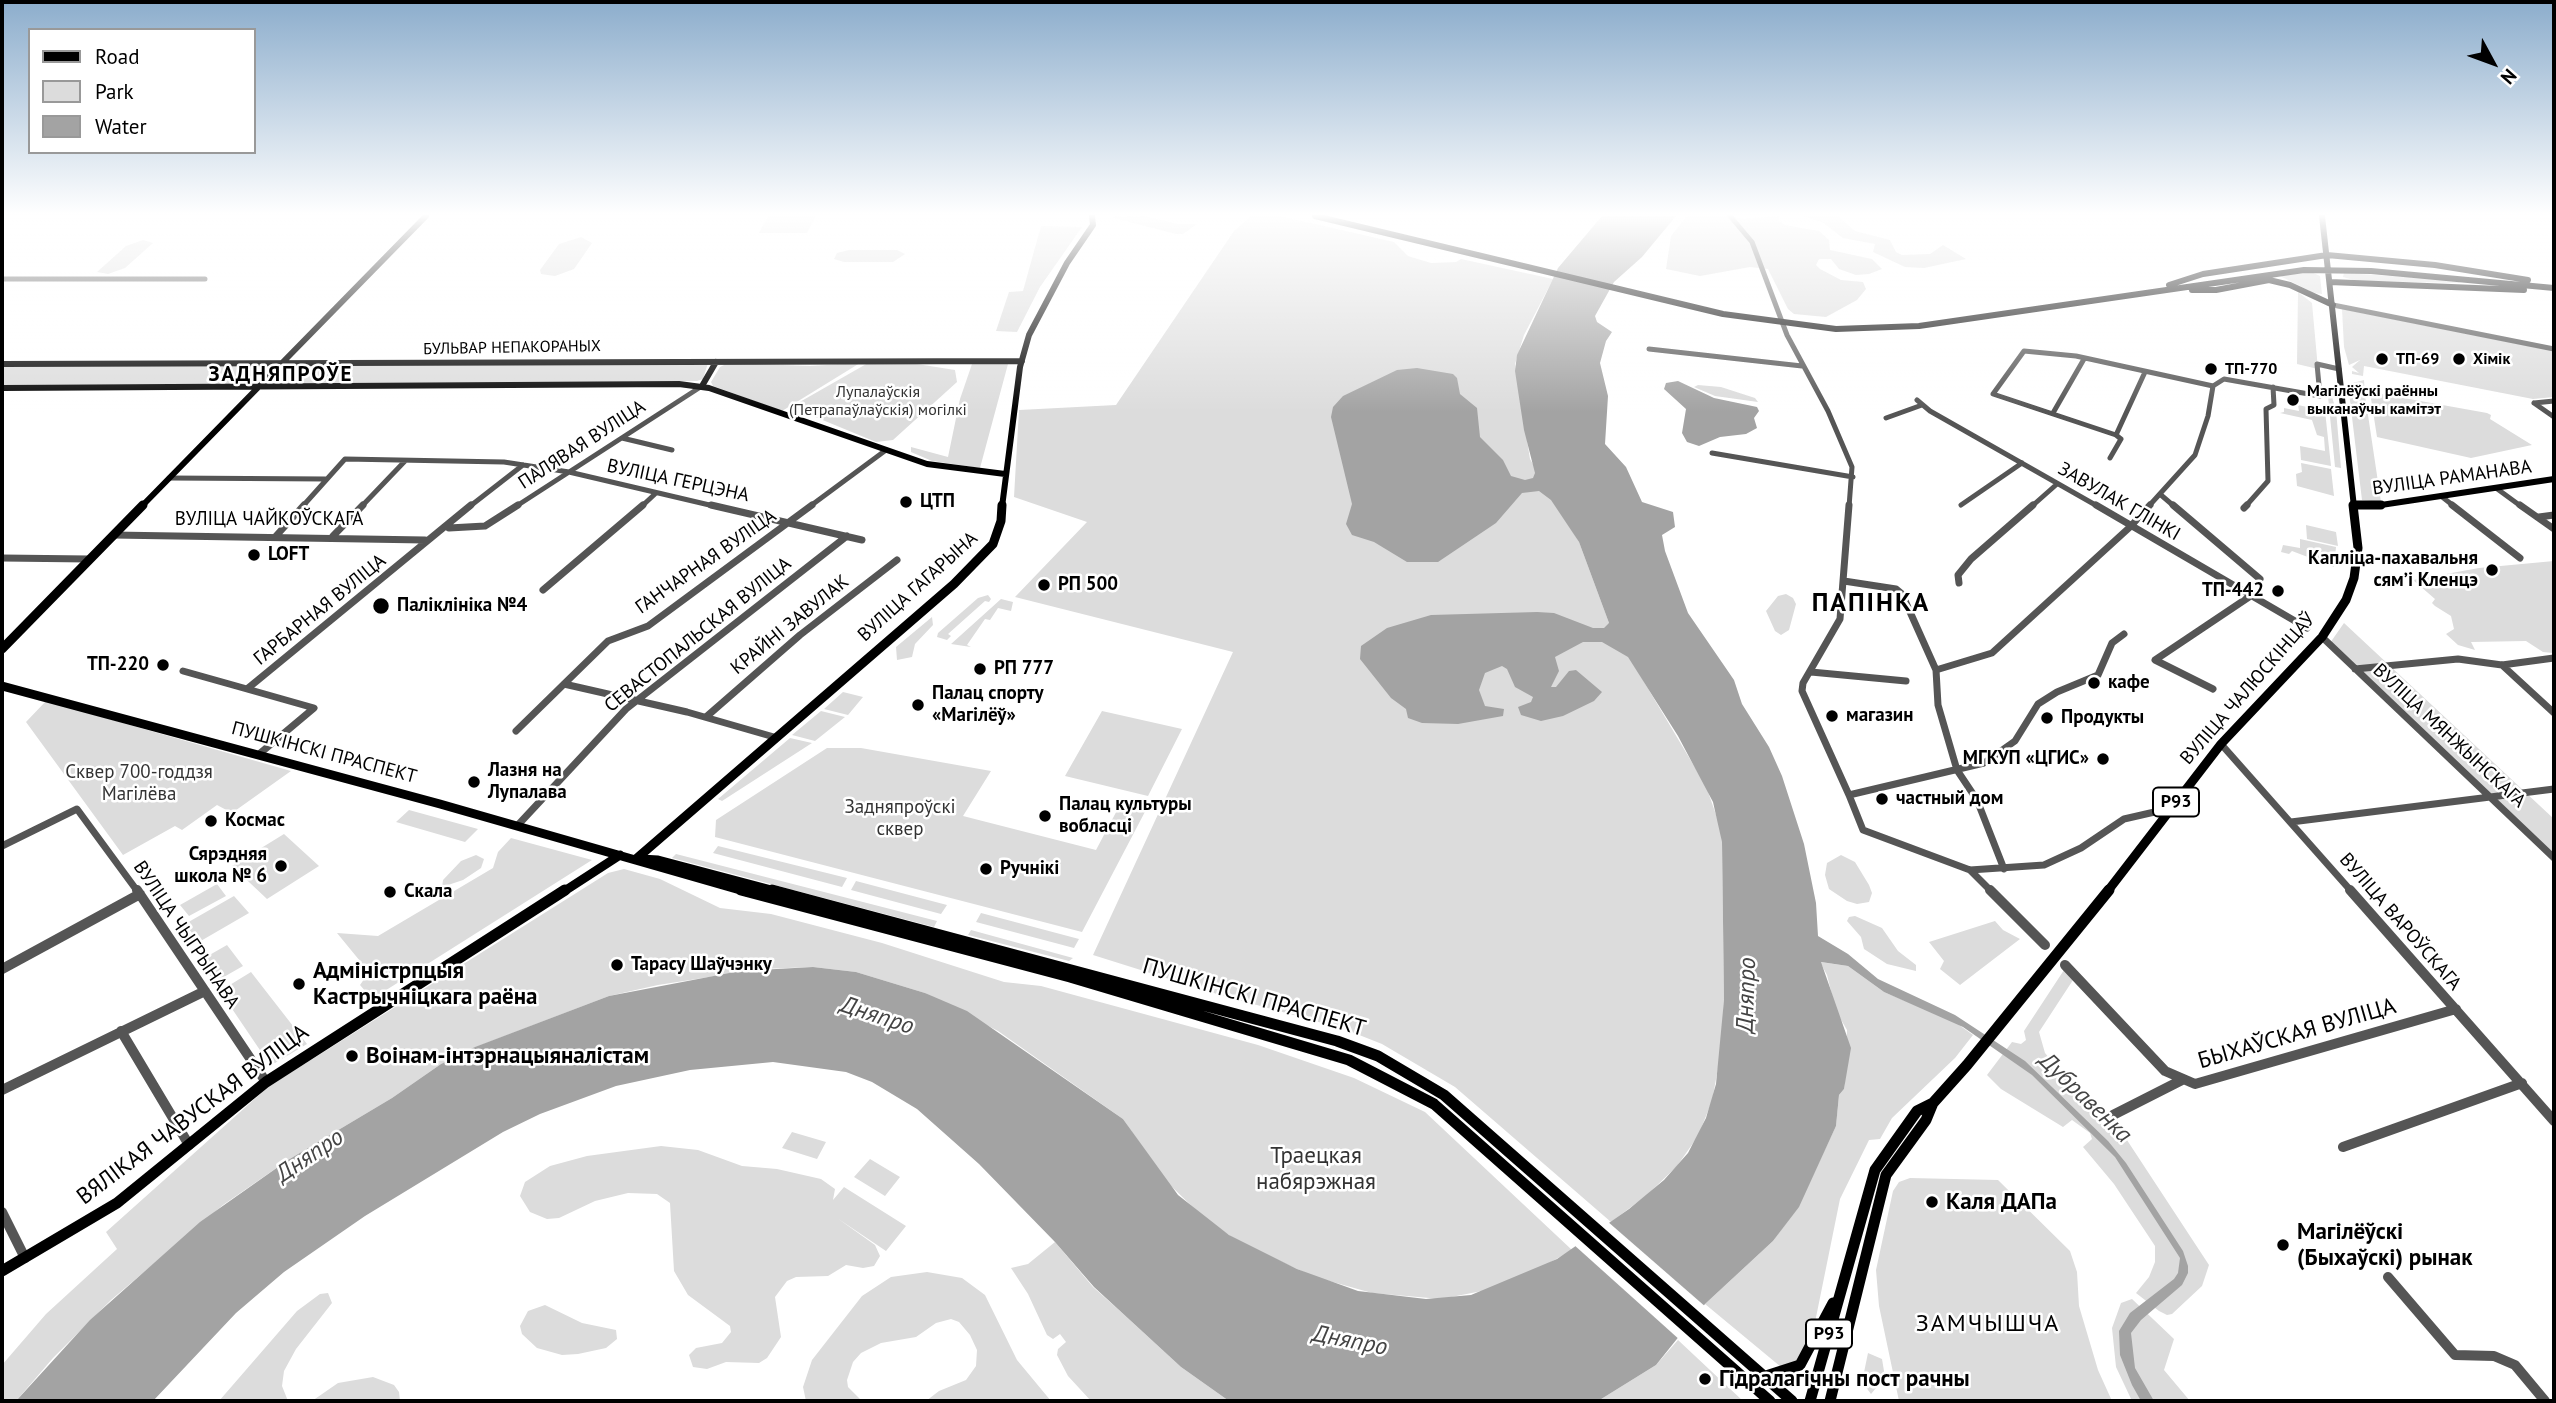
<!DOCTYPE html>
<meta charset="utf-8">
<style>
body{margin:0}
#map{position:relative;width:2556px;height:1403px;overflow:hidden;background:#fff;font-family:"PT Sans",sans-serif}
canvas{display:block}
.frame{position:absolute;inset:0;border:4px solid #000;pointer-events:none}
.legend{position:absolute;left:28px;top:28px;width:228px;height:126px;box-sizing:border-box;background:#fff;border:2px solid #999;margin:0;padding:9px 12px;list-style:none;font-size:21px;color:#000}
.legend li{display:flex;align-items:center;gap:14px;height:35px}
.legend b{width:35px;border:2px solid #999}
.north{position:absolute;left:2458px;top:28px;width:70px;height:70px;-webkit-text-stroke:5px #fff;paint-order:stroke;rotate:131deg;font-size:19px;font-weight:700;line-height:28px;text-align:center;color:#000}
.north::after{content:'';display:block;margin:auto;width:24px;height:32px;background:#000;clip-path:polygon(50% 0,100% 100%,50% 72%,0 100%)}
</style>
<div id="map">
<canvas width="2556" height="1403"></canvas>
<div class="frame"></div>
<ul class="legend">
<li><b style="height:9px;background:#000"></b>Road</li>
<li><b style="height:19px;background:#dcdcdc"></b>Park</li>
<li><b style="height:19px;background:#a3a3a3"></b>Water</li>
</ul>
<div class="north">N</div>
</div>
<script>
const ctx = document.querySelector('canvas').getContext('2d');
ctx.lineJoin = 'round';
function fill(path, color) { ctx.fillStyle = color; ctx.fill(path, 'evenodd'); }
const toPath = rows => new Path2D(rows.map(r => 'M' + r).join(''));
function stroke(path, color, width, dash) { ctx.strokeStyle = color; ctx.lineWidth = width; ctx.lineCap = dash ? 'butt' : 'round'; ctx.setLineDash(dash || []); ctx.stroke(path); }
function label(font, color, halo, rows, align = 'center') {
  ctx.font = font + ' "PT Sans",sans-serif'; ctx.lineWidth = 5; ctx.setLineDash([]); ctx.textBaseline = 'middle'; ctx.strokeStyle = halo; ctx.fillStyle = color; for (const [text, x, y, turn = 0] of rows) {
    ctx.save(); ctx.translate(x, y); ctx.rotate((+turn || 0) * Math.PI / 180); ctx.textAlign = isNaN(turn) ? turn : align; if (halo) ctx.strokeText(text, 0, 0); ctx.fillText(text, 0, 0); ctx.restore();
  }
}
const green = toPath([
 [768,216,816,216,807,233,759,233],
 [1146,216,1177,224,1197,224,1183,234,1176,234,1110,217],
 [1251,216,1280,216,1394,242,1408,256,1431,263,1456,262,1461,259,1553,279,1524,335,1515,364,1530,459,1579,542,1609,623,1706,786,1721,829,1722,842,1724,1000,1722,1046,1712,1101,1698,1136,1677,1166,1647,1195,1611,1222,1455,1087,1382,1044,1344,1029,1217,994,1093,955,1233,652,1015,597,1087,522,1014,497,1019,410,1116,405,1234,231],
 [1687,216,1733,216,1740,219,1779,216,1779,221,1785,225,1819,231,1829,240,1830,250,1872,259,1882,269,1869,274,1856,275,1839,269,1831,259,1819,259,1816,265,1820,269,1841,280,1863,282,1866,289,1857,300,1826,317,1794,314,1788,309,1768,269,1750,267,1700,276,1666,269,1671,236],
 [1801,216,1838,216,1855,231,1890,240,1896,252,1902,255,1930,254,1943,245,1966,259,1924,268,1905,267,1873,252,1875,244,1843,238,1822,222],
 [1041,226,1082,227,1040,287,1017,332,996,331,1009,292,1023,291],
 [581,237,592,243,574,269,555,276,541,274,540,270,559,244],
 [143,240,153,243,125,268,108,274,97,272,126,246],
 [849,250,897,250,905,254,893,262,844,262,834,259,837,253],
 [2311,272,2320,276,2322,294,2314,293,2280,276],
 [2344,273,2454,280,2461,283,2358,281,2343,277],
 [2298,292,2312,303,2318,369,2297,364],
 [2342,309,2554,351,2554,397,2533,399,2364,366,2363,376,2352,374,2352,371,2359,373,2352,367,2360,360,2349,365,2344,347],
 [708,363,703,379,697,381,279,385,299,365],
 [728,363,810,366,860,363,782,411,713,386,711,382,720,367],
 [868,363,917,364,955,370,957,382,893,440,876,442,791,407],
 [972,364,1008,364,980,468,932,461,911,452,911,447,948,457,960,399],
 [271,365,251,384,2,385,2,366],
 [2364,380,2365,395,2381,502,2362,500,2348,384,2353,387,2353,383],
 [1698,385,1721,387,1755,398,1758,402,1715,396,1694,387],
 [2370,392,2487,413,2491,415,2490,419,2532,445,2471,458,2377,437],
 [2328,396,2332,397,2336,410,2341,468,2335,467],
 [2298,405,2325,411,2331,466,2301,460,2300,446,2325,451,2324,437,2317,435,2312,420,2280,413,2284,412,2284,408,2299,411],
 [2301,463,2331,469,2334,496,2297,486,2296,474,2302,472],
 [2306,525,2336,532,2338,546,2307,539],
 [2300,539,2336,547,2334,567,2292,551,2289,554,2281,552,2283,545,2300,548],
 [2554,561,2553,653,2543,652,2526,641,2471,642,2475,650,2458,645,2446,634,2454,629,2451,616,2435,606,2432,603,2435,599,2413,580,2479,568],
 [1786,594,1793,598,1796,604,1789,630,1781,635,1775,631,1766,611,1778,596],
 [988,595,991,599,989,602,985,601,948,634,951,636,947,640,937,637,938,633,978,598],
 [1001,599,1013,602,1011,611,998,608,990,620,985,619,967,645,971,647,951,644],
 [932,617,933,625,915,644,912,657,897,660,896,647],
 [2344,623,2554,819,2554,855,2330,643],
 [843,692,863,697,848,715,824,709],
 [46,701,291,771,232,813,217,805,182,830,175,826,123,855,26,722],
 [821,711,845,717,815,741,792,735],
 [1102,711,1182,729,1148,796,1065,776],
 [790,738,812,743,722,801,718,799],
 [827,748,861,748,991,771,963,816,1096,850,1122,801,1148,806,1082,932,715,837,716,820],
 [409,810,478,829,465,842,396,822],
 [284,834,319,866,267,899,232,866],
 [511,838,592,860,372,999,360,985,369,972,337,933,378,936,493,868,498,852],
 [718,846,847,878,842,887,713,853],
 [676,854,937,921,934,927,672,858],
 [476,855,484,859,481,868,463,880,442,887,443,880,461,861],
 [1841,855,1855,862,1869,885,1872,893,1869,902,1857,904,1847,901,1829,889,1825,875,1827,863],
 [624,869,660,879,720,908,771,914,882,943,1004,982,1041,986,1258,1045,1354,1078,1425,1112,1572,1250,1544,1266,1487,1290,1441,1299,1372,1293,1315,1277,1242,1244,1203,1217,1168,1183,1123,1119,998,1031,925,993,856,972,813,967,761,969,658,985,609,996,476,1047,441,1064,392,1098,288,1160,223,1205,111,1300,53,1358,16,1401,2,1401,2,1365,46,1314,117,1249,106,1232,268,1087,608,873],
 [856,881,947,905,941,914,851,890],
 [217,884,226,896,189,916,180,905],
 [234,896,249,913,199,942,185,924],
 [981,913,1079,939,1074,948,976,922],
 [1855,916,1882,928,1898,951,1916,965,1916,971,1887,964,1864,949,1861,937,1847,921,1849,917],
 [1995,921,2003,930,2020,939,1960,985,1940,969,1944,961,1929,942],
 [971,930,1073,958,1069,961,968,935],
 [227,945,243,966,215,982,199,961],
 [1820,962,1848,966,1884,992,1955,1022,1973,1035,1955,1058,1892,1118,1880,1139,1869,1140,1840,1199,1811,1342,1804,1358,1781,1367,1705,1304,1773,1241,1798,1207,1836,1126,1839,1095,1844,1089,1846,1072,1847,1030,1836,1011,1827,975],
 [2064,970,2073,980,2039,1032,2045,1053,2074,1088,2123,1134,2209,1265,2202,1286,2172,1314,2167,1315,2159,1311,2136,1293,2149,1277,2155,1262,2155,1246,2114,1184,2083,1147,2092,1139,2090,1133,2072,1120,2063,1127,2001,1089,1987,1075,2012,1042,2021,1044,2026,1040,2024,1031],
 [251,972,307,1044,275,1063,268,1062,220,991],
 [792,1132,826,1142,817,1159,782,1148],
 [661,1146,698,1150,742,1166,777,1169,821,1179,835,1189,833,1200,844,1187,906,1226,886,1251,837,1218,875,1245,880,1256,874,1266,863,1268,846,1265,828,1276,796,1277,787,1281,775,1297,781,1337,767,1358,759,1363,726,1362,707,1369,693,1367,689,1355,696,1348,722,1343,731,1332,730,1326,688,1295,674,1271,670,1203,657,1194,628,1193,595,1201,559,1218,547,1219,530,1212,520,1196,525,1182,550,1166,587,1156],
 [870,1159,900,1177,885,1196,854,1177],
 [1910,1178,1998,1180,2070,1251,2077,1272,2079,1306,2098,1370,2112,1401,1899,1401,1879,1306,1876,1270,1893,1191,1899,1182],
 [1055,1242,1093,1287,1120,1311,1181,1367,1229,1401,1091,1401,1068,1376,1057,1355,1058,1349,1066,1342,1060,1334,1053,1339,1047,1335,1028,1294,1011,1268,1028,1264],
 [927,1272,962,1278,985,1295,1017,1360,1051,1401,926,1401,939,1391,966,1380,976,1366,977,1350,970,1335,959,1322,951,1319,936,1323,916,1337,881,1343,861,1353,853,1362,847,1380,848,1387,862,1401,806,1401,803,1387,812,1360,862,1296,891,1277],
 [328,1293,332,1303,296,1349,284,1371,282,1386,288,1401,219,1401,297,1311,320,1294],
 [2132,1299,2174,1339,2164,1370,2190,1401,2132,1401,2116,1367,2112,1328,2121,1303],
 [545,1305,582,1323,616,1330,617,1339,606,1348,578,1354,562,1355,537,1348,522,1334,520,1326,528,1311],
 [1678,1340,1743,1401,1598,1401,1656,1365],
 [1868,1353,1882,1359,1884,1371,1881,1382,1871,1394,1862,1382],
 [373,1377,394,1385,399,1392,400,1401,312,1401,338,1383]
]);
const water = toPath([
 [1602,216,1676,216,1642,257,1614,282,1595,316,1597,322,1612,332,1606,341,1600,363,1608,396,1605,444,1626,467,1642,502,1673,512,1675,527,1662,535,1665,551,1688,613,1734,680,1742,704,1769,747,1782,776,1804,844,1816,903,1818,936,1848,954,1878,979,1955,1015,2025,1061,2108,1141,2126,1163,2183,1251,2188,1266,2188,1273,2182,1285,2141,1320,2131,1333,2135,1368,2154,1401,2141,1401,2132,1385,2120,1355,2119,1331,2130,1313,2174,1279,2178,1273,2180,1258,2115,1157,2032,1075,1963,1027,1884,992,1848,966,1821,962,1851,1048,1844,1089,1839,1095,1836,1126,1799,1207,1773,1241,1705,1304,1656,1365,1598,1401,1229,1401,1181,1367,1094,1287,1055,1242,979,1164,917,1109,872,1082,846,1072,773,1062,690,1070,616,1086,540,1114,503,1132,365,1216,284,1272,236,1313,153,1401,16,1401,90,1320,200,1222,288,1160,392,1098,441,1064,475,1047,609,996,740,971,813,967,856,972,925,993,967,1011,1123,1119,1178,1195,1229,1235,1297,1269,1358,1291,1426,1299,1471,1295,1557,1259,1629,1209,1664,1180,1688,1153,1706,1118,1716,1084,1724,1000,1722,842,1713,802,1678,736,1628,657,1602,642,1583,642,1555,657,1559,671,1551,687,1556,687,1569,671,1576,670,1602,692,1594,701,1563,716,1541,721,1521,715,1518,707,1531,702,1533,697,1515,687,1507,669,1502,666,1485,673,1479,690,1485,706,1504,709,1503,716,1458,724,1422,723,1408,718,1406,709,1391,698,1360,659,1361,646,1387,628,1431,615,1537,612,1554,613,1593,628,1604,628,1609,623,1579,542,1551,500,1539,491,1522,493,1496,523,1438,562,1407,562,1374,542,1352,535,1346,524,1352,504,1331,417,1333,407,1343,396,1397,370,1417,368,1453,374,1457,378,1460,394,1477,408,1480,437,1503,460,1511,476,1525,480,1533,478,1535,473,1524,430,1515,371,1517,355,1558,268],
 [1678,381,1714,398,1757,407,1759,411,1754,418,1757,428,1746,434,1720,437,1699,446,1687,442,1682,433,1686,409,1664,389,1666,383]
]);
const pier = toPath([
 [1607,1221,1707,1308,1681,1341,1573,1244]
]);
const minorFar2 = toPath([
 [1730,216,1752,242,1787,335,1828,411,1852,467,1849,507],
 [2,279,205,279],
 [2333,305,2554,349],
 [1649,349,1802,366],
 [1917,400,1930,411,2099,507],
 [2534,403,2554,417],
 [2534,403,2554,401],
 [2053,413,2084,359],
 [1886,418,1922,405],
 [2116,435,1993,394,2024,351,2076,356,2213,386],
 [622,438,672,450],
 [1712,453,1853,477],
 [2110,458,2121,439,2116,435,2145,372],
 [169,478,326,479],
 [2496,488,2522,507],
 [2161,495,2175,507],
 [2441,496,2455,507],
 [1961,505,2022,463],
 [302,507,345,459,504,462,569,472,718,507],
 [361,507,405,461],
 [469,507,523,465],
 [515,507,702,386],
 [641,507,656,493],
 [809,507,886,450],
 [2031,507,2057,484],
 [2148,507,2195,455,2208,416,2213,386,2224,379,2320,396,2317,364,2339,369],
 [2245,507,2268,481,2266,409,2274,405,2273,387]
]);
const minorFar1 = toPath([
 [711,505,862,540],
 [2096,505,2307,628],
 [2173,505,2260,579],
 [2452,505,2520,558],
 [2520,505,2554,529],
 [2244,508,2247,505],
 [2539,517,2554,515],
 [449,528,485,526,518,505],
 [113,535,425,540],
 [276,536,304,505],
 [333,536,363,505],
 [2,558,89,559],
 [1844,581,1896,589,1902,594,1936,670,1938,705,1957,770,1977,800,2004,869],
 [1959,583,1958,575,1971,559,2033,505],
 [543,590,643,505],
 [2124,634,2112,643,2098,675,2057,692,2038,704,2015,741,1984,763,1849,795,1863,830,1970,870,2044,865,2081,848,2124,819,2172,808],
 [2322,637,2554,858],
 [2502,665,2554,713],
 [2355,669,2458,659,2502,665,2554,658],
 [1936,670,1992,653,2130,527,2150,505],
 [183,671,247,689],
 [1811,672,1906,681],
 [564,684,687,712,774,737],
 [2213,689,2155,660,2249,597],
 [706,717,800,635,897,560],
 [516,731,608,641,648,626,812,505],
 [2221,744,2352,892],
 [258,755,314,708,247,689,471,505],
 [1849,795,1802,691,1803,683,1840,619,1849,505],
 [2291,822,2554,789],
 [517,826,626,709,847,536],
 [2,846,77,809,138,892],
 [1970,870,1992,892]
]);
const minor = toPath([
 [137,890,266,1082],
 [1990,890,2045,945],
 [2350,890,2554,1121],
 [2065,965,2165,1071,2195,1084,2456,1009],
 [2,969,140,894],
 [121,1031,189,1145],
 [2,1090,205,991],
 [2113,1115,2182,1080],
 [2343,1147,2522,1083],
 [2,1212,25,1258],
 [2388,1277,2455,1355,2494,1356,2515,1365,2545,1401]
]);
const majorFar2 = toPath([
 [1315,216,1723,314,1836,329,1919,326,2304,270,2371,271,2554,288],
 [2322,216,2354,507],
 [2330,282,2524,290],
 [2169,285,2203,274,2327,255,2435,265,2528,280],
 [2192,290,2216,290,2269,280,2290,285,2333,305],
 [2,364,1022,361],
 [702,386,716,362],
 [2,388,679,384,709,388,927,464,1005,474],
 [2354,505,2381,505,2554,479],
 [141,507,426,216],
 [1002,507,1020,367,1029,335,1067,263,1093,225,1092,216]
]);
const majorFar1 = toPath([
 [2354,505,2381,505],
 [2,649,143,505],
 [2,686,440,804,747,892],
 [636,859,954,584,993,544,1001,521,1002,505],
 [641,859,658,860,779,892],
 [563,892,620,855],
 [2107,892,2221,744,2322,637,2346,600,2354,578,2358,548,2353,505]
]);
const major = toPath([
 [741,890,1070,977,1349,1060,1434,1104,1770,1401],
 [772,890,1337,1041,1378,1056,1444,1095,1792,1401],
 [2,1271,117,1203,266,1082,565,890],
 [1766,1376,1800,1365,1833,1303],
 [1810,1401,1875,1170,1917,1111,1933,1103,1967,1065,2109,890],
 [1830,1401,1886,1175,1926,1120,1933,1103]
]);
const markers = [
 [2382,359,7,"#000"],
 [2459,359,7,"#000"],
 [2211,369,7,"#000"],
 [2293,400,7,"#000"],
 [906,502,7,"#000"],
 [254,555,7,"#000"],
 [2492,570,7,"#000"],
 [1044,585,7,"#000"],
 [2278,591,7,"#000"],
 [381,606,9,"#000"],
 [163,665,7,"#000"],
 [980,669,7,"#000"],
 [2094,683,7,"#000"],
 [918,705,7,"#000"],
 [1832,716,7,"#000"],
 [2047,718,7,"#000"],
 [2103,759,7,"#000"],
 [474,782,7,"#000"],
 [1882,799,7,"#000"],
 [1045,816,7,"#000"],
 [211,821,7,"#000"],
 [281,866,7,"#000"],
 [986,869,7,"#000"],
 [390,892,7,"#000"],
 [617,965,7,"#000"],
 [299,984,7,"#000"],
 [352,1056,7,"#000"],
 [1932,1202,7,"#000"],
 [2283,1245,7,"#000"],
 [1705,1379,7,"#000"]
];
const farStreetnames = [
 ["БУЛЬВАР НЕПАКОРАНЫХ",512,348,-1]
];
const farPoinames = [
 ["ТП-69",2396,359],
 ["Хімік",2473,359],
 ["ТП-770",2225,369],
 ["Магілёўскі раённы",2307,391],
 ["выканаўчы камітэт",2307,409]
];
const farParknames = [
 ["Лупалаўскія",878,392],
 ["(Петрапаўлаўскія) могілкі",878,410]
];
const shields = [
 [2176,802,46],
 [1829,1334,46]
];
const shieldNames = [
 ["Р93",2176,802],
 ["Р93",1829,1334]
];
const streetNames = [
 ["ПАЛЯВАЯ ВУЛІЦА",582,445,-33],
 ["ВУЛІЦА РАМАНАВА",2452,478,-8],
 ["ВУЛІЦА ГЕРЦЭНА",678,481,12],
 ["ЗАВУЛАК ГЛІНКІ",2119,502,30],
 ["ВУЛІЦА ЧАЙКОЎСКАГА",269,520],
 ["ГАНЧАРНАЯ ВУЛІЦА",706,562,-35],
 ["ВУЛІЦА ГАГАРЫНА",918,587,-42],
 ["ГАРБАРНАЯ ВУЛІЦА",320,610,-39],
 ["КРАЙНІ ЗАВУЛАК",790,625,-39],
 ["СЕВАСТОПАЛЬСКАЯ ВУЛІЦА",698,635,-39],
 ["ВУЛІЦА ЧАЛЮСКІНЦАЎ",2248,689,-49],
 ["ВУЛІЦА МЯНЖЫНСКАГА",2449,736,43],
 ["ПУШКІНСКІ ПРАСПЕКТ",324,753,15],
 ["ВУЛІЦА ВАРОЎСКАГА",2400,922,49],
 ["ВУЛІЦА ЧЫГРЫНАВА",186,935,56]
];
const poiNames = [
 ["ЦТП",920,502],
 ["LOFT",268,555],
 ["Капліца-пахавальня",2478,559,"right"],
 ["сямʼі Кленцэ",2478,581,"right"],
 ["РП 500",1058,585],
 ["ТП-442",2264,591,"right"],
 ["Паліклініка №4",397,606],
 ["ТП-220",149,665,"right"],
 ["РП 777",994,669],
 ["кафе",2108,683],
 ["Палац спорту",932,694],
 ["«Магілёў»",932,716],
 ["магазин",1846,716],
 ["Продукты",2061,718],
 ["МГКУП «ЦГИС»",2089,759,"right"],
 ["Лазня на",488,771],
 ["Лупалава",488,793],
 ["частный дом",1896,799],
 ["Палац культуры",1059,805],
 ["вобласці",1059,827],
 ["Космас",225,821],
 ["Сярэдняя",267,855,"right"],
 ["школа № 6",267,877,"right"],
 ["Ручнікі",1000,869],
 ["Скала",404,892],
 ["Тарасу Шаўчэнку",631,965]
];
const parkNames = [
 ["Сквер 700-годдзя",139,773],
 ["Магілёва",139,795],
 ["Задняпроўскі",900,808],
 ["сквер",900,830]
];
const farDistrictnames = [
 ["ЗАДНЯПРОЎЕ",281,375]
];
const nearPoinames = [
 ["Адміністрпцыя",313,971],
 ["Кастрычніцкага раёна",313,997],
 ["Воінам-інтэрнацыяналістам",366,1056],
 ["Каля ДАПа",1946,1202],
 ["Магілёўскі",2297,1232],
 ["(Быхаўскі) рынак",2297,1258],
 ["Гідралагічны пост рачны",1719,1379]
];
const nearStreetnames = [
 ["ПУШКІНСКІ ПРАСПЕКТ",1254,998,16],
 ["БЫХАЎСКАЯ ВУЛІЦА",2297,1034,-16],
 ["ВЯЛІКАЯ ЧАВУСКАЯ ВУЛІЦА",193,1115,-37]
];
const nearParknames = [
 ["Траецкая",1316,1156],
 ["набярэжная",1316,1182]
];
const nearWaternames = [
 ["Дняпро",1747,995,-88],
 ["Дняпро",877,1016,18],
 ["Дубравенка",2085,1098,44],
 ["Дняпро",310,1156,-34],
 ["Дняпро",1350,1341,11]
];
const nearNeighbourhoodnames = [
 ["ЗАМЧЫШЧА",1988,1324]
];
const districtNames = [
 ["ПАПІНКА",1871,604]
];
fill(green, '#dcdcdc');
fill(water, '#a3a3a3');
fill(pier, '#fff');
stroke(minorFar2, '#555', 5);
stroke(minorFar1, '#555', 7);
stroke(minor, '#555', 10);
stroke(majorFar2, '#000', 6);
stroke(majorFar1, '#000', 9);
stroke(major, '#000', 11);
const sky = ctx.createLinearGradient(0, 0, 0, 412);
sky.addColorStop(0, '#8cadcc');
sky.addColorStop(0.52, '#fff');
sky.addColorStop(1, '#ffffff00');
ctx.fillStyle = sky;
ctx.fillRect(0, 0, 2556, 412);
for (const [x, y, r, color] of markers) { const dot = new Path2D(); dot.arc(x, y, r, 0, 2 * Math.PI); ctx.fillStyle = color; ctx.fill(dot); stroke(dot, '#fff', 2.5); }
label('16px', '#000', '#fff', farStreetnames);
label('bold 16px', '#000', '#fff', farPoinames, 'left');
label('16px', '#333', '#fff', farParknames);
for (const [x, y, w] of shields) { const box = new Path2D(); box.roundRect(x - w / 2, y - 14.5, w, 29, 5); ctx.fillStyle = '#fff'; ctx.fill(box); stroke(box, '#000', 2); }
label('bold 18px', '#000', null, shieldNames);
label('19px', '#000', '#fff', streetNames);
label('bold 19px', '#000', '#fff', poiNames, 'left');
label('19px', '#333', '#fff', parkNames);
ctx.letterSpacing = '2px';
label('bold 21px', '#000', '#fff', farDistrictnames);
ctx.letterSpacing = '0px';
label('bold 23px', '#000', '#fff', nearPoinames, 'left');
label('23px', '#000', '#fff', nearStreetnames);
label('23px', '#333', '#fff', nearParknames);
label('italic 24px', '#444', '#fff', nearWaternames);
ctx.letterSpacing = '2px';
label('24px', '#000', '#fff', nearNeighbourhoodnames);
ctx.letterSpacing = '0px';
ctx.letterSpacing = '2px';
label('bold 26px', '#000', '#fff', districtNames);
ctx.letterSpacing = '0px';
</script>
